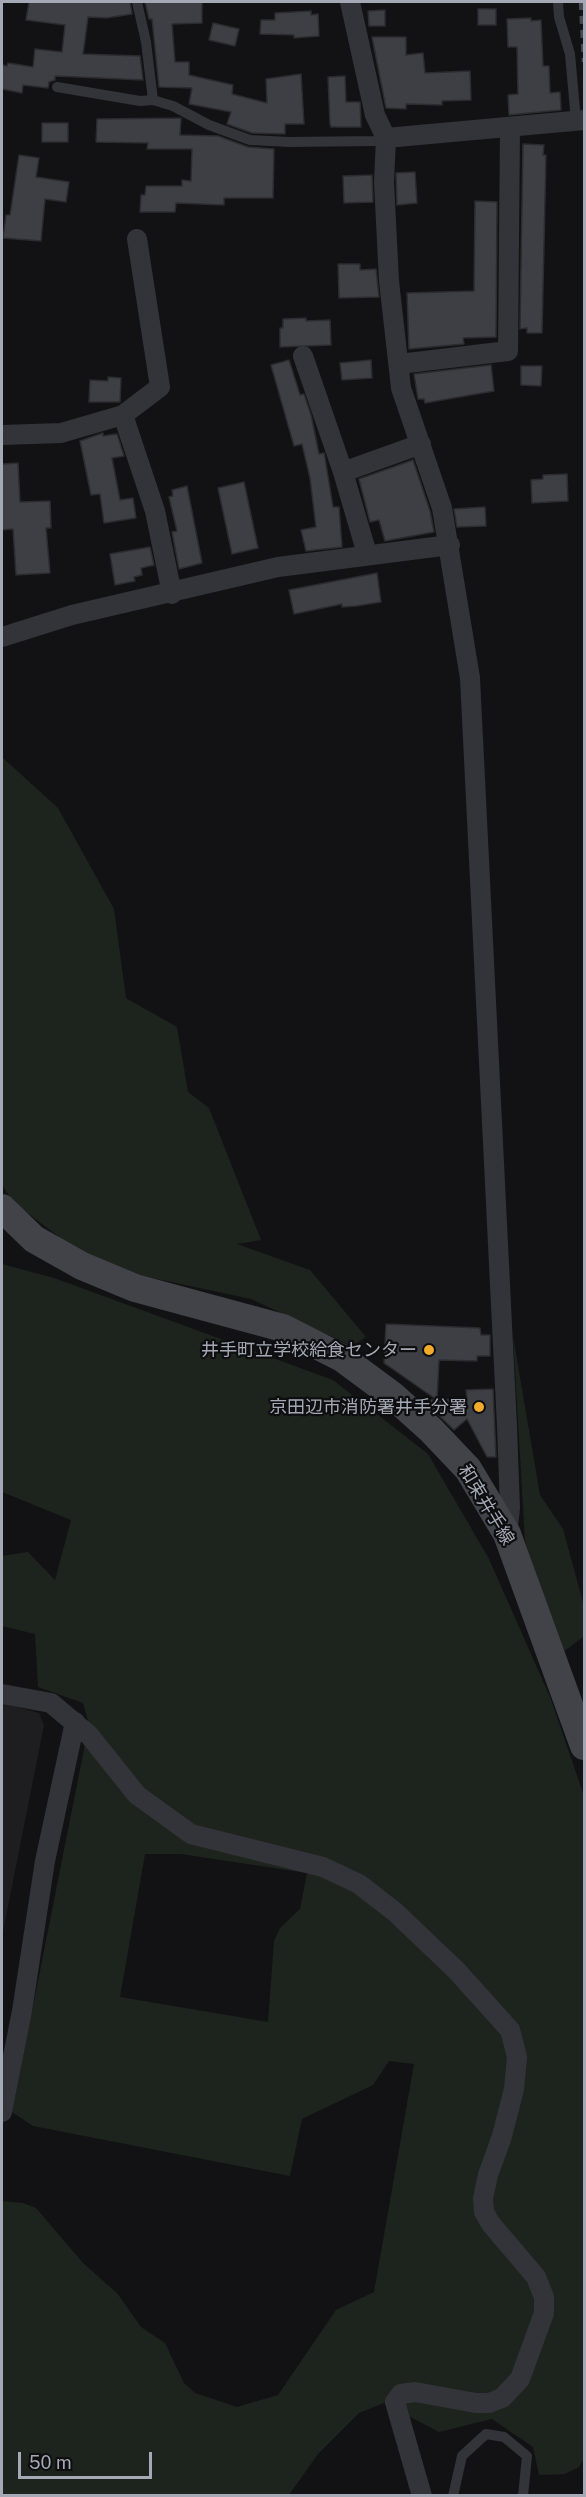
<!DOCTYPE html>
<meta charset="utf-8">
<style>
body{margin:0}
#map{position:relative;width:586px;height:2497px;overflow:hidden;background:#121214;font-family:"Public Sans",sans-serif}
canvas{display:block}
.frame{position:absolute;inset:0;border:3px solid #a4a9b5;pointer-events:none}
.scale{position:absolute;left:18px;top:2452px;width:134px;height:27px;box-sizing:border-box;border:3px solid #a4a9b5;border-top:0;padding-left:8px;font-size:18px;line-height:21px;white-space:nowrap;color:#a4a9b5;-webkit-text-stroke:4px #0d0e0f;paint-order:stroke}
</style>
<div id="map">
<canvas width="586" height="2497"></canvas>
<div class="frame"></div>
<div class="scale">50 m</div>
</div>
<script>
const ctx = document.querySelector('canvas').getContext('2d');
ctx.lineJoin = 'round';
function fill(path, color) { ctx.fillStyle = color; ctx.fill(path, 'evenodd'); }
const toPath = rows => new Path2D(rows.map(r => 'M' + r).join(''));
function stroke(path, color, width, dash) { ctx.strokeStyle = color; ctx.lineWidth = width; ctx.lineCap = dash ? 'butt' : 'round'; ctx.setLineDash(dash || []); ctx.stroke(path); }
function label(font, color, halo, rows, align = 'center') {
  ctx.font = font + ' "Public Sans","Noto Sans JP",sans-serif'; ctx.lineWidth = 4.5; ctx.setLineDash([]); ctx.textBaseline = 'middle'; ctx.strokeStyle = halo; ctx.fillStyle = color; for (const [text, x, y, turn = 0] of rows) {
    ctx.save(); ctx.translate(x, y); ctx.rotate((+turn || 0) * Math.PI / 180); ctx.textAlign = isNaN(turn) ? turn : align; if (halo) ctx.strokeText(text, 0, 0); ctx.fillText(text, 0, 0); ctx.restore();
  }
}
const built = toPath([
 [2,1703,39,1713,44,1725,2,1937]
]);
const green = toPath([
 [2,757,58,808,114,909,126,998,177,1027,188,1092,209,1108,261,1240,237,1244,310,1270,366,1337,352,1346,251,1299,143,1276,75,1249,13,1202,2,1185],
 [2,1264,54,1278,333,1380,428,1454,489,1559,550,1697,584,1796,584,2458,579,2467,565,2474,539,2475,533,2447,492,2419,439,2432,384,2403,359,2413,318,2454,289,2495,2,2495,2,2201,23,2203,36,2208,83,2263,117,2293,141,2327,165,2343,184,2383,195,2393,237,2407,278,2395,336,2310,374,2292,414,2064,389,2061,373,2085,302,2119,290,2176,33,2126,12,2112,89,1724,83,1703,38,1687,35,1634,2,1626,2,1556,28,1552,55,1580,71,1520,2,1492],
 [145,1854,181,1854,307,1873,300,1909,280,1928,274,1941,268,2022,120,1997],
 [513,1336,540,1495,563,1529,584,1606,584,1636,562,1653,525,1541]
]);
const building = toPath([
 [29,2,130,2,132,14,106,18,88,17,83,54,140,56,143,80,55,76,55,80,49,82,48,88,23,85,22,93,2,89,2,65,7,66,8,63,33,67,35,49,62,52,65,25,26,20,29,2],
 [145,2,202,2,202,23,172,24,175,62,189,62,189,75,233,85,232,94,267,103,266,79,301,74,304,124,285,124,285,134,252,133,227,124,231,112,189,104,192,88,159,87,152,19,149,19,145,2],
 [478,9,496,9,496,25,478,25,478,9],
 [385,10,385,26,369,26,368,11,385,10],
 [311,11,311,15,318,14,319,36,294,38,294,35,260,34,261,20,275,20,275,13,311,11],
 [531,18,531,21,541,20,543,66,549,66,550,93,560,92,561,110,509,115,508,95,518,94,517,47,508,47,507,19,531,18],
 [213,23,239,29,235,46,209,40,213,23],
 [372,37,406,37,406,55,423,53,425,73,470,71,471,100,442,101,442,105,406,104,406,109,386,108,372,37],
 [345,76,346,102,360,102,361,127,331,127,330,124,328,77,345,76],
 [181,118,180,135,218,136,248,147,274,149,273,198,224,198,224,205,176,203,175,212,140,212,141,195,145,195,146,186,182,186,182,180,191,181,192,149,147,149,148,143,96,142,97,119,181,118],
 [42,123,68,123,68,142,42,142,42,123],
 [523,144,544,145,543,155,546,155,542,333,527,333,527,328,520,329,523,144],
 [19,155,39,158,36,177,69,182,66,202,45,199,41,241,3,238,6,215,10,215,19,155],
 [415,172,417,203,397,205,396,173,415,172],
 [372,175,373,202,344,203,343,176,372,175],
 [475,201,497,202,496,337,463,338,464,344,409,349,407,293,474,291,475,201],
 [338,264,360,264,360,270,376,269,379,297,339,298,338,264],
 [306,318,306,321,330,320,331,345,280,347,280,328,283,328,283,319,306,318],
 [289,360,300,395,304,394,311,415,319,454,324,453,325,458,333,507,339,507,342,547,306,551,301,530,316,527,310,478,302,444,294,446,271,365,289,360],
 [371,360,372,378,342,380,340,363,371,360],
 [491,365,494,391,425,403,424,399,418,399,414,374,491,365],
 [521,366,542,366,541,386,521,385,521,366],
 [108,377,121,378,120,402,89,402,90,380,108,381,108,377],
 [103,433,103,436,117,434,124,456,112,458,120,500,133,498,136,518,104,523,100,494,91,495,80,441,103,433],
 [413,460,430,511,434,532,385,541,379,520,370,522,359,479,413,460],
 [18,463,20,502,50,501,51,528,46,528,50,573,16,575,13,529,2,530,2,464,18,463],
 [567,474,568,501,532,503,531,480,543,479,543,475,567,474],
 [244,482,258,548,232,554,218,488,244,482],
 [187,486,202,563,179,569,172,532,177,531,169,497,173,496,172,490,187,486],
 [485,507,486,526,457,527,454,509,485,507],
 [150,547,154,565,141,568,142,575,134,577,135,581,115,585,110,554,150,547],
 [377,573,381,602,356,606,342,607,342,604,294,614,289,590,377,573],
 [386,1324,480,1328,481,1335,490,1335,490,1356,477,1356,477,1361,439,1360,437,1400,384,1363,386,1324],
 [493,1389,496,1457,487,1457,467,1419,454,1430,423,1400,467,1399,466,1390,493,1389]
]);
const lane = toPath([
 [137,2,146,42,153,100],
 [558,2,559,17,570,54,576,121],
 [57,87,140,101,153,100,173,106,209,125,250,140,289,142,377,141,386,138],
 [453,2496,462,2456,486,2434,504,2437,527,2456,523,2496]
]);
const street = toPath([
 [350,2,375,115,386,138,384,182,389,281,401,388,442,508,470,678,507,1426,510,1508,507,1534],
 [386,138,584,120],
 [137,239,160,387,123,415,155,511,172,594],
 [303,356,343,472,367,554],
 [399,364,508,351,510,127],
 [2,435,61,433,123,415],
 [343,472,421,444],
 [2,637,72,615,278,567,450,545],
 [2,1694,51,1703,89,1735,137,1795,191,1834,323,1867,359,1884,395,1912,456,1970,510,2030,517,2057,514,2089,502,2136,488,2175,483,2198,484,2212,491,2224,536,2277,544,2297,544,2313,520,2379,502,2398,489,2403,476,2403,415,2392,401,2394,395,2402,422,2496],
 [2,2112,22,2011,45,1861,75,1722]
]);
const secondary = toPath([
 [2,1208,34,1239,82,1266,135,1288,283,1328,342,1358,392,1395,431,1430,468,1469,507,1534,584,1746]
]);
const rail = toPath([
 [581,2,584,62]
]);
const markers = [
 [429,1350,6,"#f3ab2b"],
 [479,1407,6,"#f3ab2b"]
];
const poiNames = [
 ["井手町立学校給食センター",417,1350],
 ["京田辺市消防署井手分署",467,1407]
];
const streetNames = [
 ["和束井手線",486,1505,59]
];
fill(built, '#1e1e21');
fill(green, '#1d241d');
fill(building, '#3e3f44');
stroke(building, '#2c2c30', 1.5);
stroke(lane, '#333439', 10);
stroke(street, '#333439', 20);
stroke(secondary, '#414349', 28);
stroke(rail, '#484a50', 4.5, [8, 6]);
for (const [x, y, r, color] of markers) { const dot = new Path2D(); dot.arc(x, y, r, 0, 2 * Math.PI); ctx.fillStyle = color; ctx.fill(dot); stroke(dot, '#0d0e0f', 2); }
label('18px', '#a4a9b5', '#0d0e0f', poiNames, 'right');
label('18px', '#a4a9b5', '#0d0e0f', streetNames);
</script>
